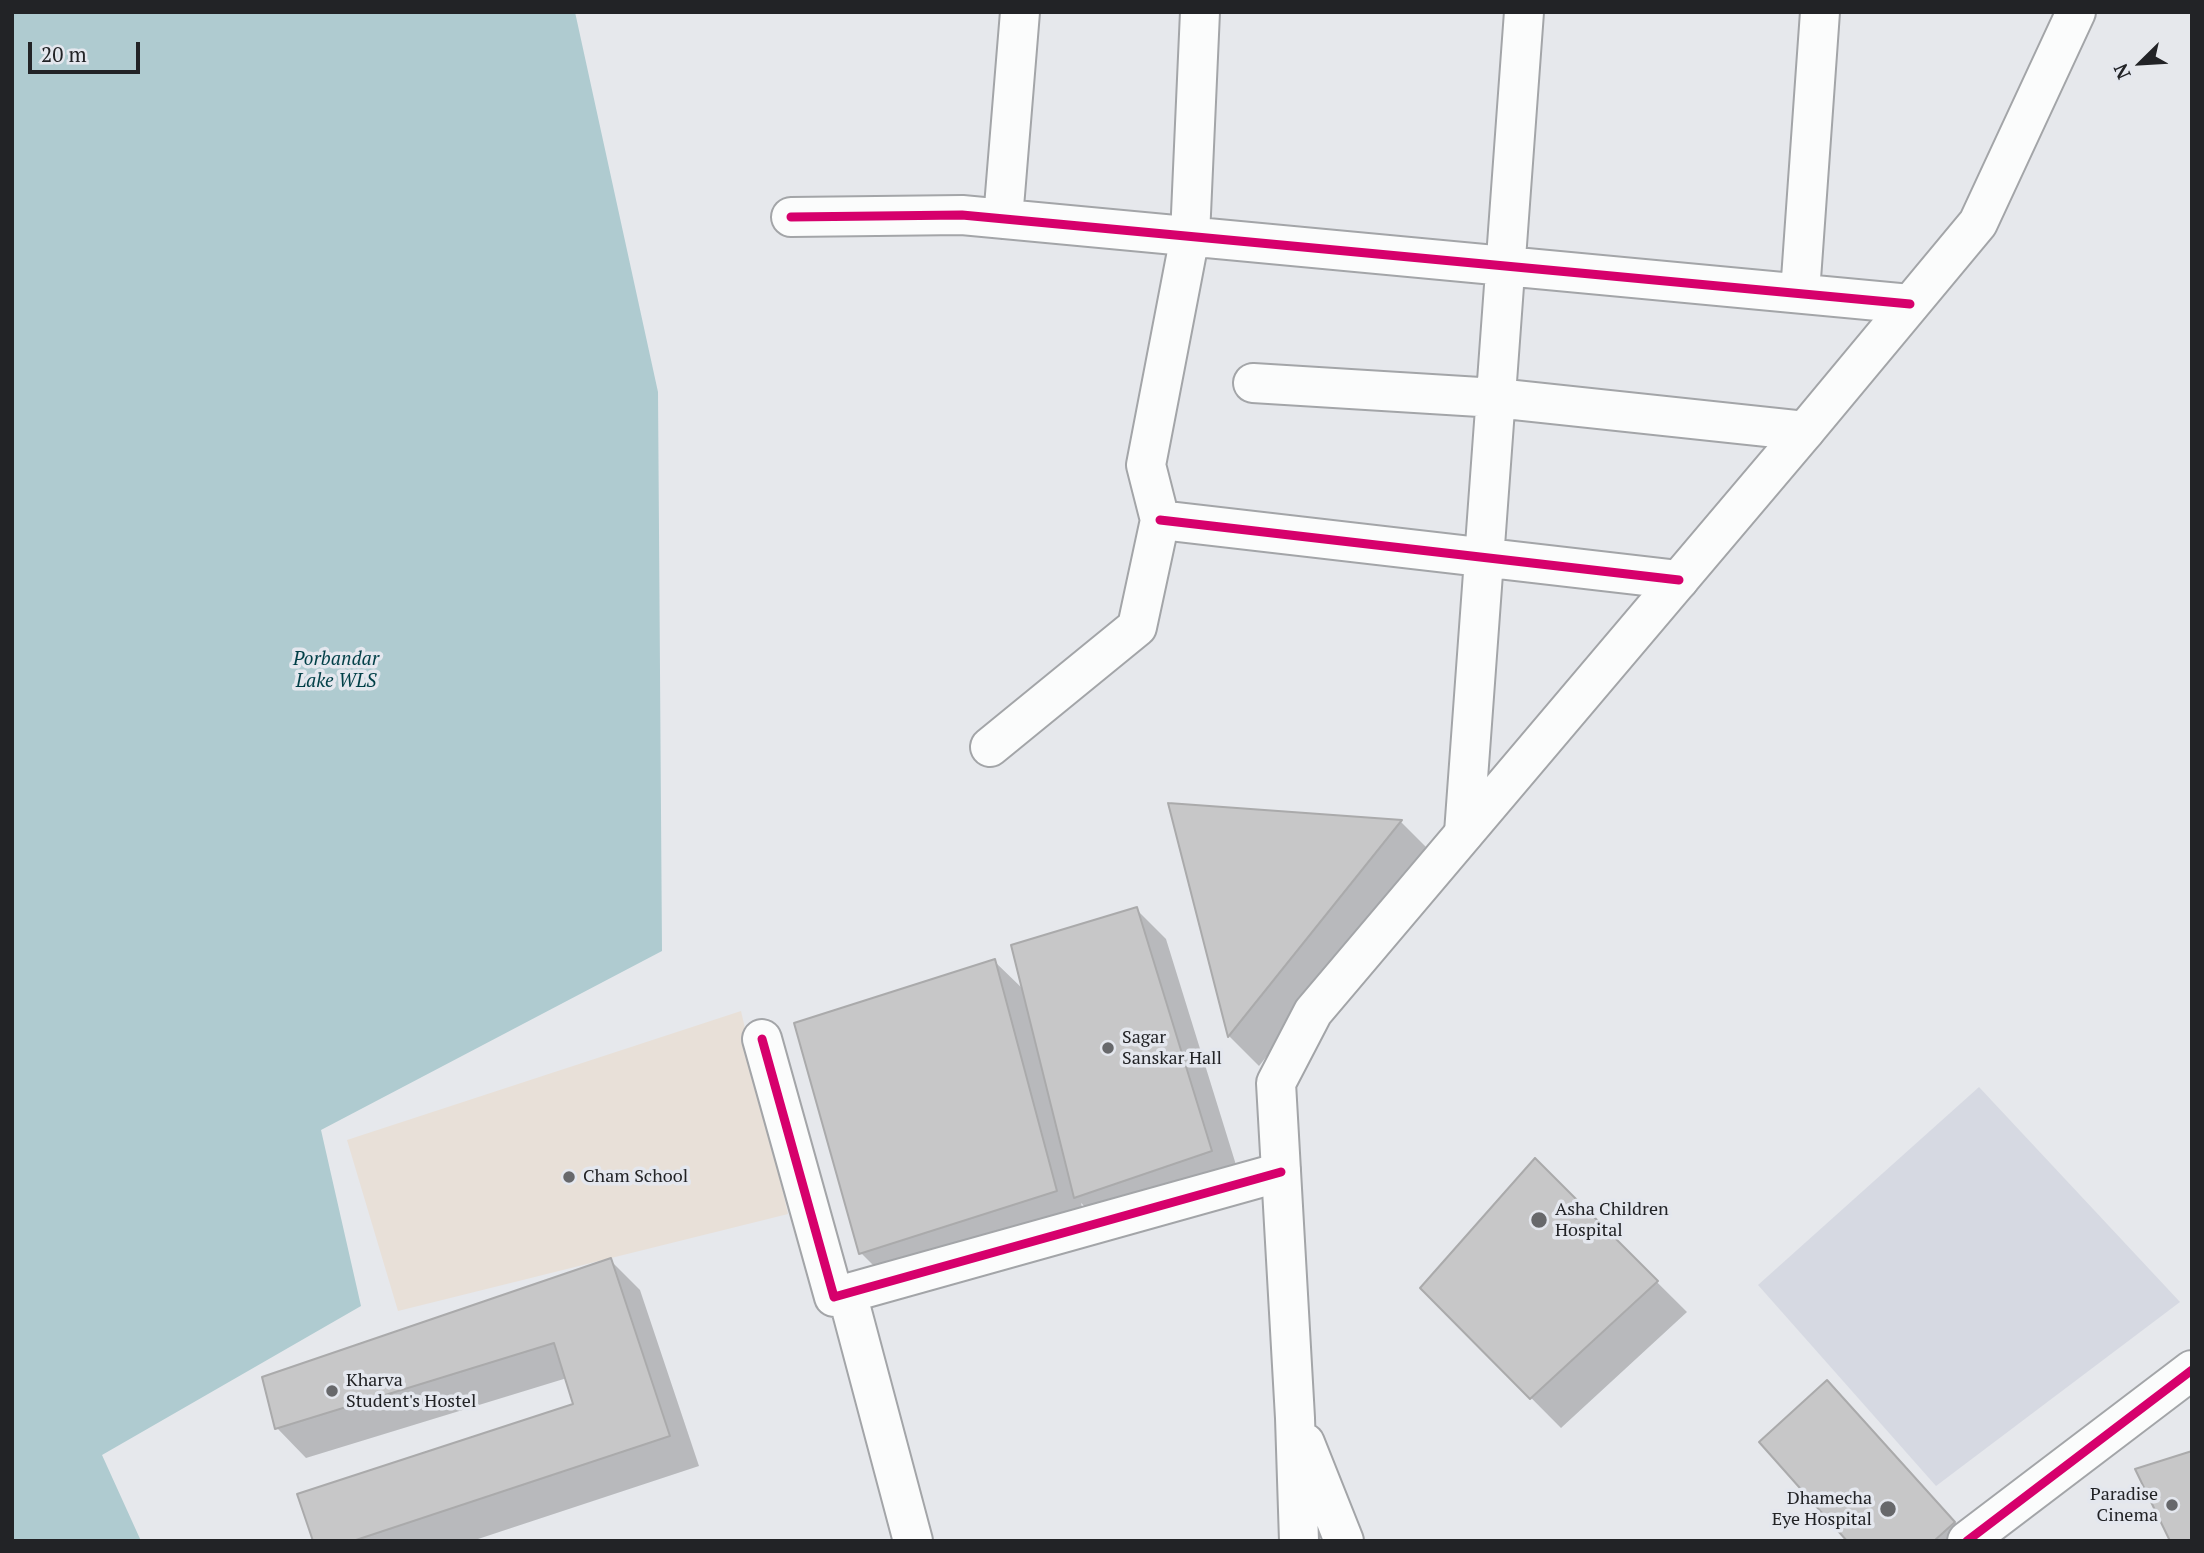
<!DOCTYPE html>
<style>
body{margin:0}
#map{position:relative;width:2204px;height:1553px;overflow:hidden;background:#e6e8ec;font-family:"PT Serif",serif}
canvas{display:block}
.frame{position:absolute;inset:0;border:14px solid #222326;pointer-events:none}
.north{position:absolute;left:2106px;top:28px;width:70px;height:70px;-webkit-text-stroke:5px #e4e7ee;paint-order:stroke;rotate:246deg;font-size:19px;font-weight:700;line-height:28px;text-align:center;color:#222326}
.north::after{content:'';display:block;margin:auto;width:24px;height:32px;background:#222326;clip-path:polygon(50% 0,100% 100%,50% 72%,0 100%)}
.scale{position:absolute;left:28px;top:42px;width:112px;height:32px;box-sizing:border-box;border:4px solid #222326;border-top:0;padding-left:9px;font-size:21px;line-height:24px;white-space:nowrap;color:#222326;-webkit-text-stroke:5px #e4e7ee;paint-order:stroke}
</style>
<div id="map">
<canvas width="2204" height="1553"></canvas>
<div class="frame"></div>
<div class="north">N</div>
<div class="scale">20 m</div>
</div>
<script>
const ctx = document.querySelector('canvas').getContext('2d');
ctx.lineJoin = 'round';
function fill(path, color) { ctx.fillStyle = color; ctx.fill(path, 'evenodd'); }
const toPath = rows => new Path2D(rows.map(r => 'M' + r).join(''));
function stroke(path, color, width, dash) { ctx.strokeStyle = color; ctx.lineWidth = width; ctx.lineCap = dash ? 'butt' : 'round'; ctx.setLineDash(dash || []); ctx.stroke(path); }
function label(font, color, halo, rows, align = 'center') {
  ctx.font = font + ' "PT Serif",serif'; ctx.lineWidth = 7; ctx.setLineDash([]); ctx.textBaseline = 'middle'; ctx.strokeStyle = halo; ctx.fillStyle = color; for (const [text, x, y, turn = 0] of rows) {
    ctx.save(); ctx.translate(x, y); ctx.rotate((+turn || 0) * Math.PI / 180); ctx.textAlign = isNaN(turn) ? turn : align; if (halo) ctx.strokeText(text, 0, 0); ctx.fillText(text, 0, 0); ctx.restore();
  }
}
const built = toPath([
 [1979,1087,2180,1302,1936,1486,1758,1285]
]);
const education = toPath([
 [741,1011,788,1214,398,1311,347,1140]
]);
const water = toPath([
 [12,12,575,12,658,392,662,951,321,1130,361,1306,102,1455,141,1541,12,1541]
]);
const shadow = toPath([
 [1170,805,1401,822,1430,851,1259,1066,1230,1037],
 [1136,909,1166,939,1241,1181,1106,1227,1081,1203,1086,1221,891,1283,861,1253,994,961,1024,990],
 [1535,1161,1687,1312,1561,1428,1422,1288],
 [610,1260,640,1290,699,1466,472,1541,315,1541,575,1405,567,1378,306,1458,277,1428],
 [1850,1406,1972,1541,1850,1541]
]);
const building = toPath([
 [1168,803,1402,820,1228,1037,1168,803],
 [1137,907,1212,1151,1074,1198,1011,945,1137,907],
 [995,959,1057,1191,859,1254,794,1023,995,959],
 [1535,1158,1658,1281,1530,1399,1420,1288,1535,1158],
 [611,1258,670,1436,353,1541,313,1541,297,1494,573,1404,554,1343,275,1429,262,1377,611,1258],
 [1827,1380,1955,1522,1934,1541,1847,1541,1759,1442,1827,1380],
 [2192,1451,2192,1541,2170,1541,2135,1469,2192,1451]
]);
const street = toPath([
 [791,217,962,215,1910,304],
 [1003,219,1020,12],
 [1800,293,1820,12],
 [1253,383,1496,398,1805,431],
 [1160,520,1679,580],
 [990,747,1137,627,1160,520,1146,465,1190,236,1200,12],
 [1464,833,1524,12],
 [762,1039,834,1297,1281,1172],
 [847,1293,913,1541],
 [1967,1541,2192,1370]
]);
const primary = toPath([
 [1305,1443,1344,1541],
 [1299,1541,1295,1418,1276,1083,1313,1012,1805,431,1978,223,2076,12]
]);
const cycleway = toPath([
 [791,217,962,215,1910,304],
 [1160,520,1679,580],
 [762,1039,834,1297,1281,1172],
 [1967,1541,2192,1370]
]);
const markers = [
 [1108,1048,7,"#67686b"],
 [569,1177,7,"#67686b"],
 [1539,1220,9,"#67686b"],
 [332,1391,7,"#67686b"],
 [2172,1505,7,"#67686b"],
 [1888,1509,9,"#67686b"]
];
const poiNames = [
 ["Sagar",1122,1038],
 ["Sanskar Hall",1122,1059],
 ["Cham School",583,1177],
 ["Asha Children",1555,1210],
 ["Hospital",1555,1231],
 ["Kharva",346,1381],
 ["Student's Hostel",346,1402],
 ["Paradise",2158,1495,"right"],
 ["Cinema",2158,1516,"right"],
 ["Dhamecha",1872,1499,"right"],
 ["Eye Hospital",1872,1520,"right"]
];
const waterNames = [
 ["Porbandar",336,660],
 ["Lake WLS",336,682]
];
fill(built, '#d6d9e2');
fill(education, '#e8e0d8');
fill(water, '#afcbd0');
fill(shadow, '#0003');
fill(building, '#c7c7c8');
stroke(building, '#aaaaab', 2);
stroke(street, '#a3a5a8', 42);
stroke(primary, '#a3a5a8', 42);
stroke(street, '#fbfcfc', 38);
stroke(primary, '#fbfcfc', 38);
stroke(cycleway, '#d6006c', 9);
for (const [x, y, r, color] of markers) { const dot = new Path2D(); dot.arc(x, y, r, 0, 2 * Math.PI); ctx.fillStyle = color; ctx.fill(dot); stroke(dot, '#e4e7ee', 2.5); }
label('18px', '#222326', '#e4e7ee', poiNames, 'left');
label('italic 19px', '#013f47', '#e4e7ee', waterNames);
</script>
